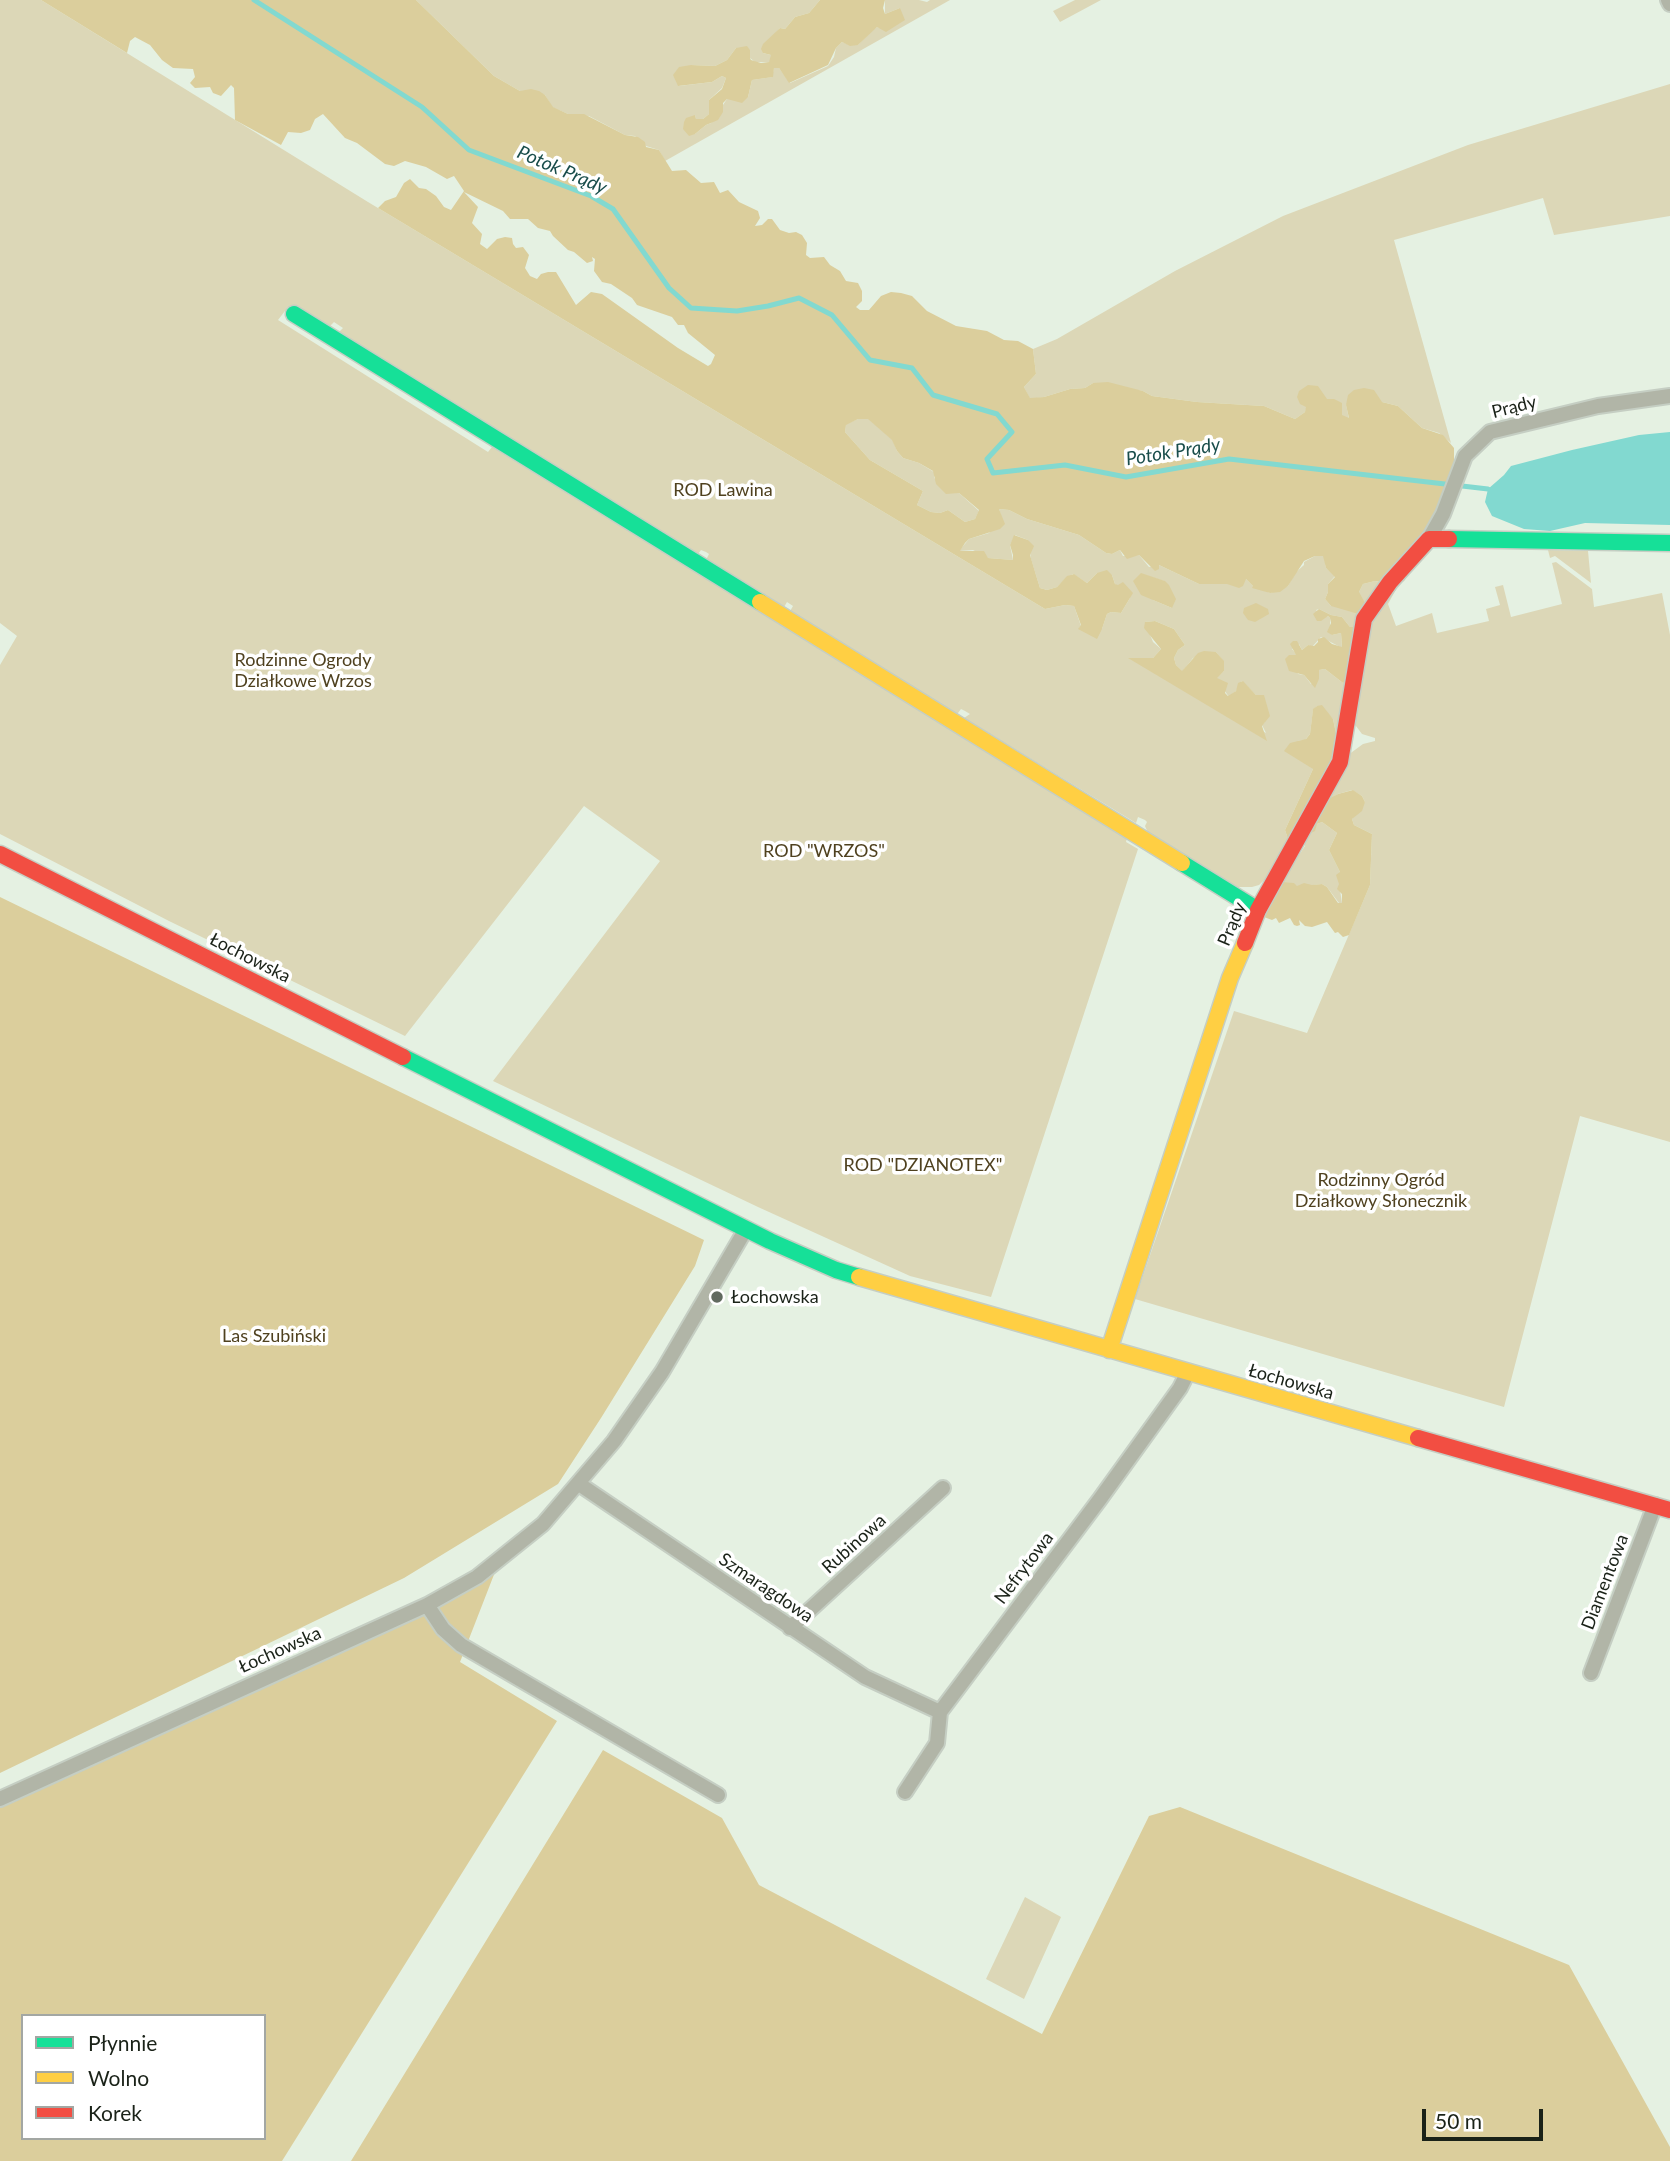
<!DOCTYPE html>
<meta charset="utf-8">
<style>
body{margin:0}
#map{position:relative;width:1670px;height:2161px;overflow:hidden;background:#e5f1e2;font-family:Lato,sans-serif}
canvas{display:block}
.legend{position:absolute;left:21px;top:2014px;width:245px;height:126px;box-sizing:border-box;background:#fff;border:2px solid #a3a7a3;margin:0;padding:9px 12px;list-style:none;font-size:21px;color:#1a2218}
.legend li{display:flex;align-items:center;gap:14px;height:35px}
.legend b{width:35px;border:2px solid #a3a7a3}
.scale{position:absolute;left:1422px;top:2109px;width:121px;height:32px;box-sizing:border-box;border:4px solid #1a2218;border-top:0;padding-left:9px;font-size:21px;line-height:24px;white-space:nowrap;color:#1a2218;-webkit-text-stroke:5px #fff;paint-order:stroke}
</style>
<div id="map">
<canvas width="1670" height="2161"></canvas>
<ul class="legend">
<li><b style="height:9px;background:#16e098"></b>Płynnie</li>
<li><b style="height:9px;background:#ffcf43"></b>Wolno</li>
<li><b style="height:9px;background:#f24e42"></b>Korek</li>
</ul>
<div class="scale">50 m</div>
</div>
<script>
const ctx = document.querySelector('canvas').getContext('2d');
ctx.lineJoin = 'round';
function fill(path, color) { ctx.fillStyle = color; ctx.fill(path, 'evenodd'); }
const toPath = rows => new Path2D(rows.map(r => 'M' + r).join(''));
function stroke(path, color, width, dash) { ctx.strokeStyle = color; ctx.lineWidth = width; ctx.lineCap = dash ? 'butt' : 'round'; ctx.setLineDash(dash || []); ctx.stroke(path); }
function label(font, color, halo, rows, align = 'center') {
  ctx.font = font + ' Lato,sans-serif'; ctx.lineWidth = 7; ctx.setLineDash([]); ctx.textBaseline = 'middle'; ctx.strokeStyle = halo; ctx.fillStyle = color; for (const [text, x, y, turn = 0] of rows) {
    ctx.save(); ctx.translate(x, y); ctx.rotate((+turn || 0) * Math.PI / 180); ctx.textAlign = isNaN(turn) ? turn : align; if (halo) ctx.strokeText(text, 0, 0); ctx.fillText(text, 0, 0); ctx.restore();
  }
}
const green = toPath([
 [0,0,41,0,368,202,1045,609,1065,605,1074,606,1081,626,1079,628,1102,629,1107,614,1111,612,1121,613,1130,598,1115,584,1112,575,1097,573,1087,583,1073,574,1067,577,1057,587,1047,590,1040,588,1031,559,1028,540,1015,535,1010,545,1013,560,988,558,973,550,959,551,969,539,989,533,1002,519,999,509,1009,510,1027,519,1079,535,1106,553,1112,554,1120,550,1123,556,1139,555,1149,567,1159,565,1199,584,1233,584,1245,578,1253,586,1270,593,1288,586,1295,573,1304,565,1304,562,1315,556,1324,556,1326,568,1335,576,1328,584,1328,592,1325,599,1331,606,1359,592,1363,584,1375,581,1387,584,1360,629,1350,627,1342,617,1331,615,1319,609,1316,610,1323,618,1328,616,1330,618,1330,628,1332,635,1341,633,1342,648,1321,637,1312,647,1308,645,1302,650,1299,644,1292,649,1297,655,1291,655,1298,674,1304,675,1311,684,1319,679,1319,670,1325,669,1343,683,1348,681,1340,753,1333,719,1317,706,1313,710,1310,734,1305,740,1298,741,1313,769,1285,830,1288,839,1280,865,1259,885,1252,887,1238,887,1149,835,1145,826,1147,822,1145,820,1138,817,1136,823,964,718,970,714,965,711,961,709,955,717,789,613,793,606,787,602,783,609,705,562,709,554,706,552,701,550,696,557,335,336,343,328,334,322,327,329,288,307,278,320,488,452,492,447,1127,838,1126,842,1138,849,991,1297,910,1276,758,1207,493,1081,660,861,584,806,405,1036,169,921,0,834,0,665,17,636,0,623],
 [1141,574,1164,581,1172,608,1153,600],
 [1155,621,1174,629,1185,645,1178,650,1174,658,1176,665,1182,672,1193,658,1216,652,1224,662,1224,671,1216,678,1229,697,1236,691,1242,681,1256,695,1265,722,1262,725,1266,733,1130,658,1153,658,1161,649,1153,642,1145,622],
 [416,0,820,0,809,13,795,17,785,29,780,28,775,34,763,53,771,55,772,59,769,62,755,62,750,58,750,50,736,48,727,60,715,66,691,65,679,86,712,82,722,76,726,78,722,88,709,100,709,114,703,119,696,119,695,115,695,134,706,125,711,123,727,99,748,97,752,80,772,77,774,68,779,68,790,83,828,66,834,57,836,48,842,42,850,45,858,45,870,32,877,27,881,28,900,8,885,14,885,0,919,0,927,2,930,0,950,0,665,161,659,150,646,146,635,136,625,135,589,116,568,114,552,107,545,95,520,91,494,76],
 [1075,0,1101,0,1060,22,1053,11],
 [1670,84,1670,216,1554,235,1543,198,1394,240,1451,443,1439,433,1422,428,1398,406,1382,402,1346,404,1349,419,1307,407,1305,412,1295,419,1264,406,1197,402,1152,396,1143,391,1093,383,1085,388,1070,389,1044,397,1030,399,1024,387,1036,374,1033,349,1057,339,1175,271,1283,216,1468,145],
 [868,418,893,440,897,451,903,458,919,463,934,472,934,478,959,493,979,511,975,519,965,522,948,510,940,513,931,512,917,505,923,491,870,460,845,432,846,424,858,419],
 [1548,550,1588,551,1591,583,1555,556,1550,558],
 [1556,562,1592,589,1594,607,1662,593,1670,635,1670,1142,1580,1116,1504,1407,1135,1299,1234,1011,1307,1033,1370,885,1372,834,1354,825,1352,819,1365,802,1362,796,1352,790,1338,794,1328,800,1348,755,1363,744,1375,741,1375,738,1362,734,1353,722,1364,631,1399,584,1388,604,1396,626,1432,613,1437,633,1489,621,1486,609,1500,605,1495,587,1503,585,1511,617,1562,604,1552,563],
 [1322,822,1337,833,1329,850,1340,872,1339,884,1342,903,1339,903,1327,887,1322,884,1297,887,1281,882,1305,846,1304,841,1317,824],
 [1025,1897,1061,1917,1024,1999,986,1979]
]);
const forest = toPath([
 [41,0,416,0,494,76,520,91,531,89,539,91,545,95,553,107,568,114,584,114,625,135,638,137,645,142,646,147,659,150,672,171,686,170,701,183,714,182,720,193,728,190,739,202,758,211,760,218,755,226,762,225,768,219,772,219,780,230,789,233,796,232,802,235,807,243,806,255,810,258,824,257,830,265,840,271,846,281,858,283,862,291,862,301,856,307,860,310,869,310,881,296,891,292,901,293,912,296,927,311,956,326,987,331,1004,340,1018,341,1033,349,1036,374,1024,387,1030,398,1044,397,1070,389,1085,388,1093,383,1108,382,1143,391,1152,396,1197,402,1264,406,1295,419,1305,412,1306,407,1300,404,1297,397,1299,391,1308,385,1318,386,1327,399,1334,399,1342,403,1342,415,1349,418,1346,405,1348,395,1354,390,1364,388,1374,390,1382,402,1398,406,1422,428,1443,435,1454,448,1454,461,1457,467,1410,572,1404,581,1396,585,1375,581,1363,584,1359,592,1365,603,1362,615,1331,606,1325,599,1328,592,1328,584,1335,577,1326,568,1323,556,1315,556,1304,561,1288,586,1280,592,1270,593,1252,588,1253,586,1246,579,1243,586,1239,588,1227,584,1199,584,1159,565,1159,569,1155,571,1139,555,1127,559,1120,550,1112,554,1106,553,1079,535,1027,519,1009,510,999,509,1005,524,1000,529,969,539,965,543,960,551,984,551,988,558,1013,560,1013,555,1010,545,1014,535,1028,540,1034,546,1030,555,1036,575,1040,588,1047,590,1057,587,1067,576,1074,574,1087,583,1097,573,1107,570,1112,575,1115,584,1118,585,1123,582,1133,593,1121,613,1111,612,1107,614,1102,629,1097,639,1078,629,1081,625,1074,606,1065,605,1045,609,378,208,385,201,396,197,404,183,410,179,419,188,426,189,436,196,444,207,451,210,464,191,454,176,447,179,426,167,405,161,394,166,385,164,357,143,345,138,323,114,315,119,310,130,301,133,288,132,281,145,235,120,234,88,231,85,221,96,213,93,210,87,195,88,190,83,195,77,193,69,173,68,162,60,150,45,135,37,130,41,127,53],
 [464,192,503,211,510,219,528,219,538,228,550,231,553,236,568,250,574,252,587,263,593,261,592,257,595,259,594,271,602,282,611,284,632,298,637,305,672,317,678,325,684,325,688,333,715,355,711,364,708,366,678,348,602,294,591,292,576,305,556,272,548,272,541,274,537,279,530,276,525,268,529,255,523,247,516,248,513,244,512,238,505,237,497,239,487,249,480,244,482,234,472,223,478,207],
 [858,419,868,419,892,440,897,451,903,458,919,463,933,471,936,484,946,494,959,493,979,510,975,519,965,522,948,510,940,513,931,512,917,505,923,491,870,460,845,432,846,425],
 [820,0,885,0,883,8,885,14,900,8,905,20,886,32,877,27,858,45,850,46,842,42,836,48,828,65,789,83,779,68,774,68,773,77,752,80,748,97,742,103,727,99,723,103,723,112,718,120,706,125,695,134,689,136,683,129,684,122,686,118,695,115,696,119,703,119,709,114,709,100,722,89,726,78,722,76,712,82,678,86,673,75,679,67,691,65,715,66,727,60,736,48,747,46,750,50,750,58,751,60,761,63,769,62,771,55,763,53,761,49,763,44,780,28,785,29,795,17,809,13],
 [1141,573,1165,581,1169,585,1176,599,1172,608,1141,595,1133,581],
 [1256,603,1268,609,1269,614,1255,622,1248,620,1243,613,1244,608],
 [1319,609,1331,615,1342,617,1350,627,1355,627,1348,681,1343,683,1325,669,1319,670,1319,679,1315,688,1304,675,1289,671,1285,659,1289,655,1296,655,1290,644,1293,641,1297,641,1302,650,1308,645,1314,646,1318,642,1318,639,1324,637,1332,644,1342,647,1341,633,1332,635,1327,632,1331,623,1330,618,1328,616,1321,621,1317,621,1313,614],
 [1155,621,1174,629,1185,645,1178,650,1174,658,1176,665,1182,671,1198,653,1204,651,1216,652,1224,661,1224,671,1217,678,1228,683,1225,693,1228,696,1236,691,1238,683,1243,681,1256,695,1264,695,1270,716,1262,726,1267,741,1128,658,1153,658,1161,649,1144,628,1145,622],
 [1322,705,1333,719,1340,753,1328,799,1338,794,1353,790,1362,796,1365,802,1362,811,1352,819,1354,825,1372,834,1370,885,1349,935,1343,937,1338,932,1335,933,1327,922,1312,927,1305,926,1299,920,1300,925,1297,926,1294,925,1290,918,1279,923,1276,918,1272,920,1264,917,1281,882,1294,883,1297,886,1304,883,1312,885,1322,884,1327,887,1338,903,1342,903,1342,894,1337,889,1339,884,1336,875,1340,872,1329,850,1337,833,1322,822,1317,824,1315,831,1309,834,1288,839,1285,830,1313,769,1284,751,1290,743,1306,739,1310,734,1313,709,1317,706],
 [0,897,704,1240,695,1266,601,1418,558,1484,404,1578,0,1773],
 [495,1572,460,1662,557,1721,282,2161,0,2161,0,1808],
 [23,2016,264,2016,264,2138,23,2138],
 [603,1750,722,1818,759,1885,1042,2034,1149,1816,1180,1807,1569,1965,1670,2147,1670,2161,351,2161]
]);
const water = toPath([
 [1670,432,1670,525,1585,523,1550,531,1524,529,1492,516,1485,502,1488,489,1504,475,1511,466,1572,450,1639,435]
]);
const stream = toPath([
 [254,0,422,107,469,150,591,196,613,209,669,288,691,308,737,311,768,306,799,298,832,315,870,360,912,368,933,395,997,414,1012,432,987,459,993,473,1065,465,1126,477,1229,459,1488,489]
]);
const street = toPath([
 [1668,0,1670,4],
 [1429,539,1443,514,1465,456,1490,432,1598,406,1670,396],
 [579,1484,865,1677,940,1712],
 [427,1605,443,1629,461,1645,718,1795],
 [790,1628,943,1488],
 [1591,1673,1655,1505],
 [905,1792,937,1743,940,1712,1100,1499,1180,1388,1188,1372],
 [0,1799,427,1605,477,1577,543,1524,614,1441,662,1372,746,1229]
]);
const fast = toPath([
 [294,314,760,602],
 [1449,539,1670,543],
 [1182,863,1258,910],
 [403,1057,770,1241,836,1270,859,1277]
]);
const slow = toPath([
 [760,602,1182,863],
 [859,1277,1418,1438],
 [1109,1350,1230,978,1245,943]
]);
const jam = toPath([
 [0,854,403,1057],
 [1245,943,1258,910,1340,762,1364,619,1390,582,1429,539,1449,539],
 [1418,1438,1670,1510]
]);
const markers = [
 [717,1297,7,"#616a5f"]
];
const streetNames = [
 ["Prądy",1514,407,-14],
 ["Prądy",1232,924,-67],
 ["Łochowska",250,958,27],
 ["Łochowska",1291,1382,16],
 ["Rubinowa",854,1544,-42],
 ["Nefrytowa",1024,1568,-53],
 ["Diamentowa",1605,1582,-69],
 ["Szmaragdowa",766,1588,34],
 ["Łochowska",280,1650,-24]
];
const parkNames = [
 ["ROD Lawina",723,490],
 ["Rodzinne Ogrody",303,660],
 ["Działkowe Wrzos",303,681],
 ["ROD \"WRZOS\"",824,851],
 ["ROD \"DZIANOTEX\"",923,1165],
 ["Rodzinny Ogród",1381,1180],
 ["Działkowy Słonecznik",1381,1201],
 ["Las Szubiński",274,1336]
];
const poiNames = [
 ["Łochowska",731,1297]
];
const waterNames = [
 ["Potok Prądy",562,170,23],
 ["Potok Prądy",1173,452,-9]
];
fill(green, '#dcd7b7');
fill(forest, '#dbce9c');
fill(water, '#82d9d0');
stroke(stream, '#82d9d0', 5);
stroke(street, '#c5cec3', 18);
stroke(fast, '#c5cec3', 19);
stroke(slow, '#c5cec3', 19);
stroke(jam, '#c5cec3', 19);
stroke(street, '#b1b5a7', 14);
stroke(fast, '#16e098', 16);
stroke(slow, '#ffcf43', 16);
stroke(jam, '#f24e42', 16);
for (const [x, y, r, color] of markers) { const dot = new Path2D(); dot.arc(x, y, r, 0, 2 * Math.PI); ctx.fillStyle = color; ctx.fill(dot); stroke(dot, '#fff', 2.5); }
label('18px', '#1a2218', '#fff', streetNames);
label('18px', '#4f411f', '#fff', parkNames);
label('18px', '#1a2218', '#fff', poiNames, 'left');
label('italic 19px', '#194d4b', '#fff', waterNames);
</script>
